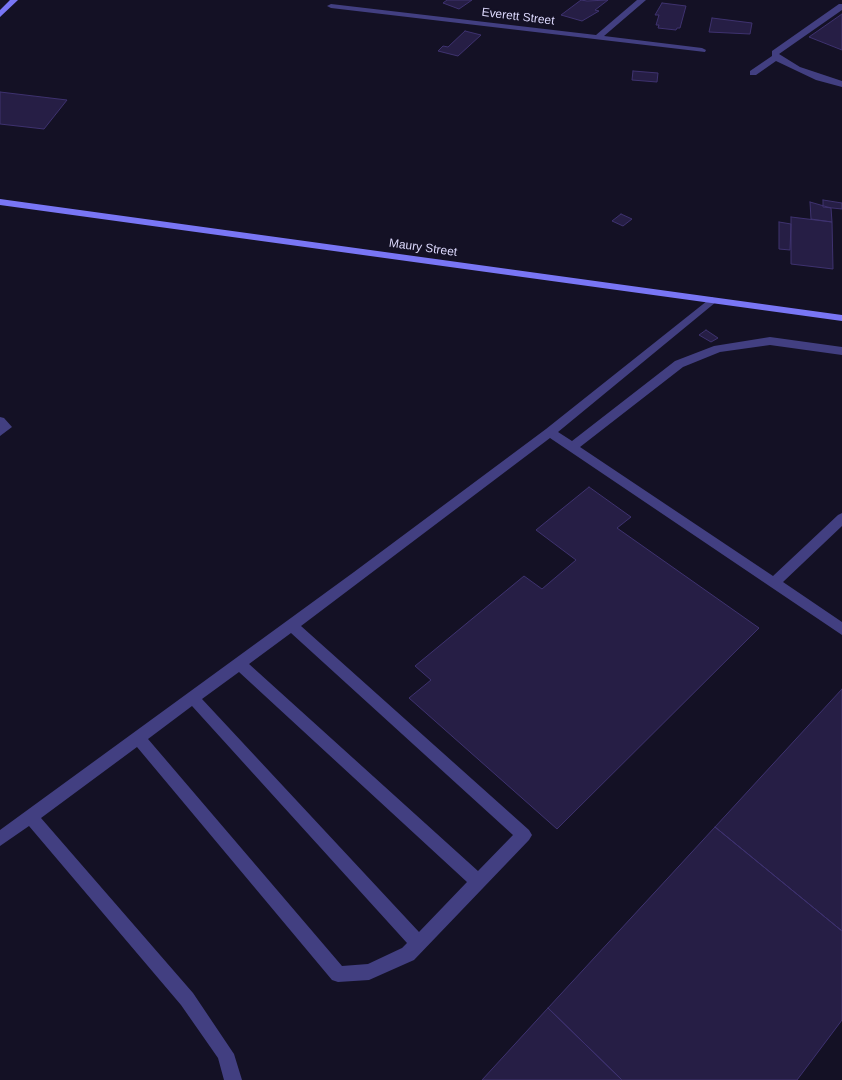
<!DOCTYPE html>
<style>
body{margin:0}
canvas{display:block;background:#141125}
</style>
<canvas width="842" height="1080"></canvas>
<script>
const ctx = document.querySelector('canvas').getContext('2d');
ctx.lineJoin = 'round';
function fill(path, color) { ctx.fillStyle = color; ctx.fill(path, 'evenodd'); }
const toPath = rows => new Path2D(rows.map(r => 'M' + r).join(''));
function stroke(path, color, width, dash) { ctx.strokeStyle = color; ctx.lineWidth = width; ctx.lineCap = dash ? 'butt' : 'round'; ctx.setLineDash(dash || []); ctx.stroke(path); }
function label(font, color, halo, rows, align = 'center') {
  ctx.font = font + ' Helvetica,sans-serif'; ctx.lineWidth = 4; ctx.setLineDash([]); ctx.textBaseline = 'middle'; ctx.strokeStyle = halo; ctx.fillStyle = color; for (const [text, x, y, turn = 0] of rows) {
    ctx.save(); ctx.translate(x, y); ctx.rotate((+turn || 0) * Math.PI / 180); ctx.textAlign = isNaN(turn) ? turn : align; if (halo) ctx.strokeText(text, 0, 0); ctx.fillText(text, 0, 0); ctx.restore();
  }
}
const building = toPath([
 [447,0,472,0,459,9,443,3,447,0],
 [581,0,587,1,608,0,595,10,599,11,582,21,561,15,581,0],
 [662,3,686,6,680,28,677,28,676,30,658,28,659,25,656,25,659,15,655,15,662,3],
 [842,14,842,50,809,37,842,14],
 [712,18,752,23,750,34,709,32,712,18],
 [465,31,481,35,458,56,438,51,443,46,448,47,465,31],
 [633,71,658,73,657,82,632,80,633,71],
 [0,92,67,100,44,129,0,124,0,92],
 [823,200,842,203,842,209,823,207,823,200],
 [810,202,831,208,832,222,811,219,810,202],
 [621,214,632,219,623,226,612,221,621,214],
 [791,217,832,222,833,269,791,264,791,217],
 [779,222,791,224,790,250,779,249,779,222],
 [706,330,718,338,711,342,699,335,706,330],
 [589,487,631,517,617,528,759,628,557,829,409,698,431,680,415,666,524,576,542,589,576,560,536,530,589,487],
 [842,689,842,931,715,827,842,689],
 [715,827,842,931,842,1020,797,1080,622,1080,548,1008,715,827],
 [548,1008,622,1080,482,1080,548,1008]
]);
const lane = toPath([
 [839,4,842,4,842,10,779,54,800,67,842,81,842,87,816,80,776,61,756,75,750,75,750,71,772,56,772,51,839,4],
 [712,297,717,300,716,302,558,432,572,441,675,361,714,346,770,337,842,347,842,355,770,345,720,352,683,367,580,447,773,576,838,515,842,513,842,526,783,582,842,622,842,635,550,438,301,626,529,830,532,835,529,840,414,960,369,980,338,982,332,980,137,747,41,818,193,993,234,1054,242,1080,224,1080,218,1058,181,1005,29,826,0,846,0,830,354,572,546,429,712,297],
 [291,633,513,835,478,871,249,664,291,633],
 [239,672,467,882,419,932,202,699,239,672],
 [192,706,407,943,402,948,368,964,342,966,148,739,192,706],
 [0,417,4,418,12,427,0,436,0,417]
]);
const street = toPath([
 [637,0,646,0,604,36,702,48,706,50,705,52,331,8,327,6,331,4,596,35,637,0]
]);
const secondary = toPath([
 [10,0,18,0,0,17,0,10,10,0],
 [0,199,842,315,842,321,0,205,0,199]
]);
const farStreetnames = [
 ["Everett Street",518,17,7],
 ["Maury Street",423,248,8]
];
fill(building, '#261e45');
stroke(building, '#3e326f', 1);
fill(lane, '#423f81');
fill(street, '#423f81');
fill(secondary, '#7976f5');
label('12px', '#dcd8fc', '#141125', farStreetnames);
</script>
